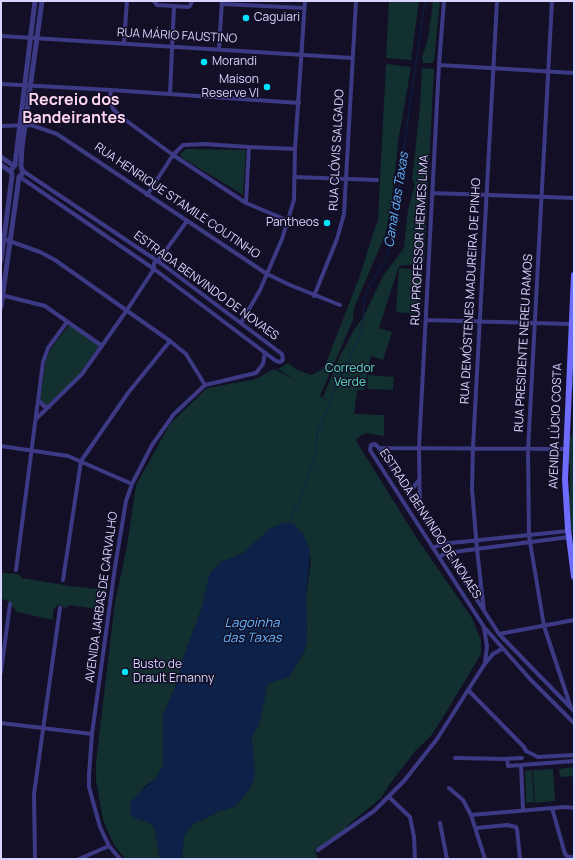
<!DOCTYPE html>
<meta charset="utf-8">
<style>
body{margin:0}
#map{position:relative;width:575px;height:860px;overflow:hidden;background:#130f26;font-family:Manrope,sans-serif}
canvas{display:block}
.frame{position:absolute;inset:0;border:2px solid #d9d4ff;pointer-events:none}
</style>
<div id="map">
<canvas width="575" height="860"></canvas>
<div class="frame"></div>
</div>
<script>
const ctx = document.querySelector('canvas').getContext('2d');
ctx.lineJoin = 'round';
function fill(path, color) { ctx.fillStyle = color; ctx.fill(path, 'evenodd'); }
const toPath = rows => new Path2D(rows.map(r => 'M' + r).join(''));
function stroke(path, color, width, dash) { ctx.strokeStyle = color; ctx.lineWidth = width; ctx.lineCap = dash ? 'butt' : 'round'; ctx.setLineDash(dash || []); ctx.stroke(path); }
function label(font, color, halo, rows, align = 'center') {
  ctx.font = font + ' Manrope,sans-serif'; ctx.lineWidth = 3; ctx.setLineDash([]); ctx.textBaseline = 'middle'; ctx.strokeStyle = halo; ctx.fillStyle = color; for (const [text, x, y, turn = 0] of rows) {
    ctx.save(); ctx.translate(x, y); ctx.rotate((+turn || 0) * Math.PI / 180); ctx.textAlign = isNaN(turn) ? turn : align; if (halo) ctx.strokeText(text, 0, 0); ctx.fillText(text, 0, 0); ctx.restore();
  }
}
const green = toPath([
 [389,1,419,1,411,60,386,58],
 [433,1,440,1,434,60,432,63,423,63,422,58,428,39],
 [386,64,411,67,399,136,391,206,385,235,354,308,353,320,320,396,329,402,323,397,339,358,355,328,363,318,383,276,404,248,408,209,415,185,412,179,420,107,422,68,434,69,424,263,399,266,376,337,379,328,392,332,383,360,371,356,364,390,357,390,354,414,384,415,384,436,366,433,357,438,356,437,358,444,416,537,472,618,481,640,481,654,442,719,430,737,416,750,389,785,381,798,348,825,343,832,315,850,318,859,182,859,184,835,187,831,195,823,211,816,217,812,236,806,251,787,253,745,251,742,252,736,259,725,268,683,289,677,304,652,307,641,306,598,311,558,271,528,242,554,221,562,211,572,201,610,183,659,176,685,163,715,163,766,155,779,143,788,139,820,147,821,155,829,160,859,125,859,114,845,103,820,96,780,96,762,115,602,127,546,136,485,170,424,207,388,256,379,274,369,295,380,278,369,288,363,297,370,312,375,324,368,359,278,378,219],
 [186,149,246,150,243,195,181,157,180,154],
 [399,268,422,270,418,314,396,312],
 [69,325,99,346,76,379,49,404,43,404,40,400,46,359,52,347],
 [368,375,394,377,393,390,367,389],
 [574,377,573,465,574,533,571,532,567,497,570,493,570,465,566,461,567,439,572,435,574,390,570,382],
 [1,573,18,574,22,578,70,586,106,590,104,610,70,605,65,608,58,605,53,610,53,620,17,612,7,600,1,599],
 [574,767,574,776,560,777,559,769],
 [553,769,555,801,535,803,533,770],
 [532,770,534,802,526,803,525,771]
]);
const water = toPath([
 [283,523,294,524,303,534,310,550,306,598,307,641,304,652,289,677,268,683,259,725,252,736,251,742,253,745,255,775,251,787,244,796,236,806,217,812,211,816,195,823,187,831,184,835,182,859,160,859,155,829,147,821,135,819,131,815,130,809,131,801,155,779,163,766,163,715,176,685,183,659,201,610,208,579,211,572,221,562,242,554,271,528]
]);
const stream = toPath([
 [289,523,303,492,316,456,317,435,334,392,362,332,365,294,388,255,395,219,410,103,425,1]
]);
const minor = toPath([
 [154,1,157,5,188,7,190,6,192,1],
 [552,1,528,450,529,536,544,626,571,708],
 [222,4,304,8],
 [1,36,352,58],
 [124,43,127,1],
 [219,48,222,1],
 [439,65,574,73],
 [1,84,111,90,299,103],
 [111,90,110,98,113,109,120,116,173,155,246,203,289,221],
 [170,94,174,6],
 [1,126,31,125,57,134,267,274,290,285,340,305],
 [249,147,295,149],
 [20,177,154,269,276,361,280,362,283,360,282,354,162,264,23,171],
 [294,177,377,180],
 [432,193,574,198],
 [147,195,173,155,183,145,204,144,249,147,246,203],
 [4,239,40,252,55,260,170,341,186,354,205,385],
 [1,295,45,306,102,346],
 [314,296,337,239,344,214,356,1],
 [426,320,571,324],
 [241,323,260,290,282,239,294,200,295,149,305,1],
 [38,400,44,406,49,407],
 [36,419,82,374,127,310,154,269,154,263,158,261,187,221],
 [1,446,68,456,132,484],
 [379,448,565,449],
 [404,486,413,488,418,481],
 [420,510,419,447,439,65,444,1],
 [433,548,441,544,568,531],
 [439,557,446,553,569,537],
 [16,570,43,362,48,348,67,322],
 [63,580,81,461,128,393,170,341],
 [469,588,476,590,481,585],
 [484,611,477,549,472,489,473,447,497,1],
 [484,628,487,646,485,663],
 [499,634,574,620],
 [1,672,10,604],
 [468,690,524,747,526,751],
 [574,711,499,634,379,448,375,444,371,445,370,450,484,627,530,679,574,723],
 [1,723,92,734],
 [526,751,538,757,574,755],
 [455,758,505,759,522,758],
 [507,759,508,766,574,761],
 [521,765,523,810],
 [449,788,463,800,471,815,485,859],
 [389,797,410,817,414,837,415,859],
 [552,808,565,854,568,857,574,857],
 [471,815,565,807,574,808],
 [440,823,447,859],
 [477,828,507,825,516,827,517,829,520,859],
 [318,850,374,811,404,781,437,739,484,665,493,654,502,649],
 [35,859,34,794,60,608],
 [79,859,109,846],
 [120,859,109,846,100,827,89,787,89,774,92,734,115,567,126,501,132,484,152,445,174,414,205,385,256,373,263,364,265,353]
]);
const tertiary = toPath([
 [1,157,14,166],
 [1,165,11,172],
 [15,165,35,1],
 [19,177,23,173,21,166,22,147,42,1],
 [1,261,12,176,11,170,15,165],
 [1,307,19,177]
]);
const secondary = toPath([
 [574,275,565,479,568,529,574,577]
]);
const markers = [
 [246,18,4,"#00e5ff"],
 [204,62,4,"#00e5ff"],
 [267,87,4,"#00e5ff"],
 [327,223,4,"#00e5ff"],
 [125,672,4,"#00e5ff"]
];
const poiNames = [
 ["Caguiari",254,18],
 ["Morandi",212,62],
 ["Maison",259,80,"right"],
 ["Reserve VI",259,94,"right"],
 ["Pantheos",319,223,"right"],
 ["Busto de",133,665],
 ["Drault Ernanny",133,679]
];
const streetNames = [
 ["RUA MÁRIO FAUSTINO",177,36,3],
 ["RUA CLÓVIS SALGADO",337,150,-87],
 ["RUA HENRIQUE STAMILE COUTINHO",177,201,34],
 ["RUA PROFESSOR HERMES LIMA",420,240,-87],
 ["ESTRADA BENVINDO DE NOVAES",206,286,36],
 ["RUA DEMÓSTENES MADUREIRA DE PINHO",471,291,-87],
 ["RUA PRESIDENTE NEREU RAMOS",524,343,-87],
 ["AVENIDA LÚCIO COSTA",556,426,-88],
 ["ESTRADA BENVINDO DE NOVAES",430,524,57],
 ["AVENIDA JARBAS DE CARVALHO",102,597,-82]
];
const parkNames = [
 ["Corredor",350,369],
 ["Verde",350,383]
];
const waterNames = [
 ["Canal das Taxas",397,200,-81],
 ["Lagoinha",252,623],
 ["das Taxas",252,638]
];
const districtNames = [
 ["Recreio dos",74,101],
 ["Bandeirantes",74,119]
];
fill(green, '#12302f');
fill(water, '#0c2248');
stroke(stream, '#0c2248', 1);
stroke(minor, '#3d3a85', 4);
stroke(tertiary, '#3d3a85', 5);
stroke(secondary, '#6f6bff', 6);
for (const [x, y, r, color] of markers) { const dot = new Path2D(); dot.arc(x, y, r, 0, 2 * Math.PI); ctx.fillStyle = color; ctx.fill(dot); stroke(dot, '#130f26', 1.5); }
label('12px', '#d9d4ff', '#130f26', poiNames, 'left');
label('12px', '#d9d4ff', '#130f26', streetNames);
label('12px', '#5fe0c0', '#130f26', parkNames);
label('italic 13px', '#62b6ff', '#130f26', waterNames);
label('bold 16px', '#ffd6f0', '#130f26', districtNames);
</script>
